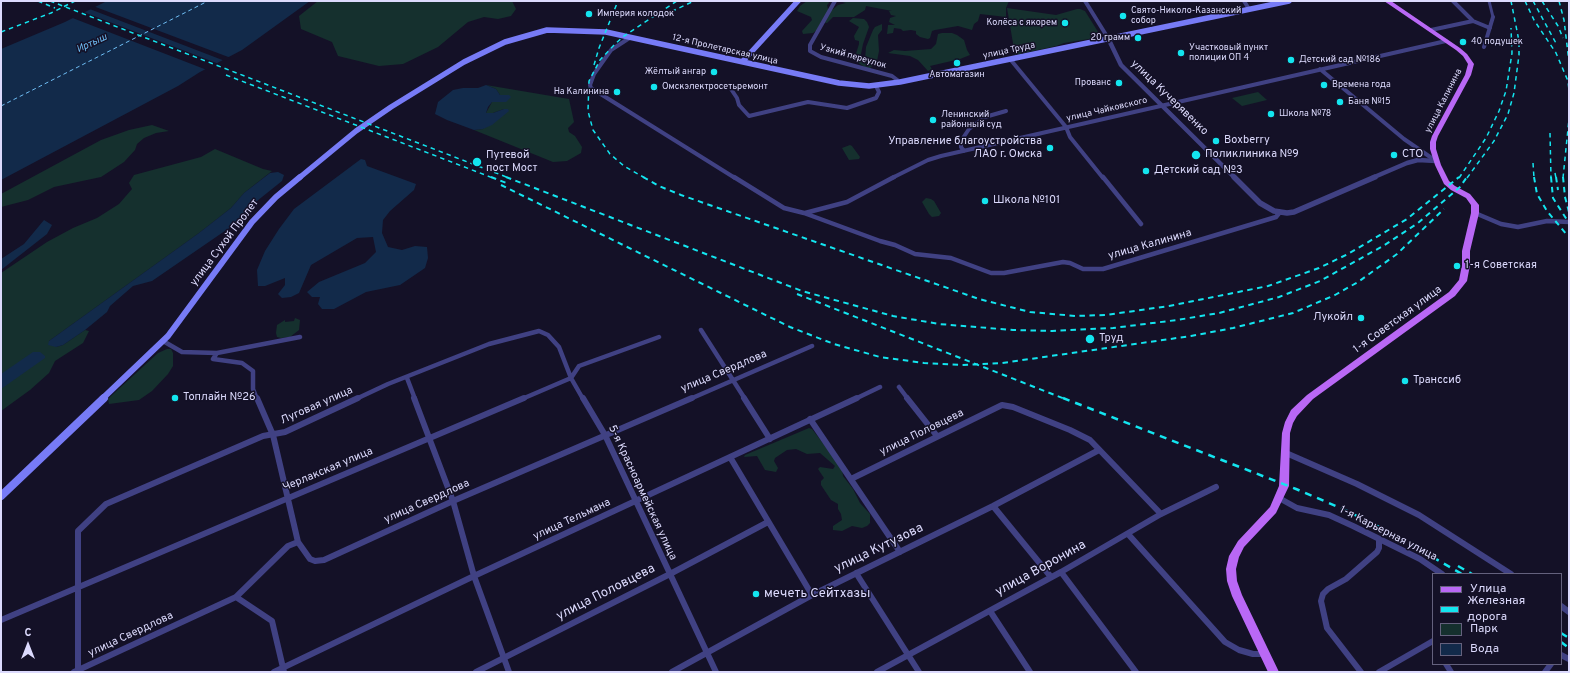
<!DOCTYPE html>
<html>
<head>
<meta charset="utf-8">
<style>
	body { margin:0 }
	#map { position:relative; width:1570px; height:673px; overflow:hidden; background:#141127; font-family:Overpass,sans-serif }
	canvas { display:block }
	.frame { position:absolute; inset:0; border:2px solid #dcdafd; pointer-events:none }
	.legend { position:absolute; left:1432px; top:573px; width:130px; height:92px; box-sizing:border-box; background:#141127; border:1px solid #64617d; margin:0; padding:5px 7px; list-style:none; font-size:12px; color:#dcdafd }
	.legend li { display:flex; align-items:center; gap:8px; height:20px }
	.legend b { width:20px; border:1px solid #64617d }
	.north { position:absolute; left:8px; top:625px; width:40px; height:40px; -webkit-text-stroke:3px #141127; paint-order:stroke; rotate:0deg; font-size:11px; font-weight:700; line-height:16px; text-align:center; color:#dcdafd }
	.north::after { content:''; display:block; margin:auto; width:14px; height:18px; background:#dcdafd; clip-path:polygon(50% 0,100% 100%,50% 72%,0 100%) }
</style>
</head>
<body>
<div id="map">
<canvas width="1570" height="673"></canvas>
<div class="frame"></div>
<ul class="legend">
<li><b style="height:5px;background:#b968f5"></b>Улица</li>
<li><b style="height:5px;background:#13e5ef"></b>Железная дорога</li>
<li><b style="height:11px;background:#15302e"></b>Парк</li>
<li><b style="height:11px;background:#122a4a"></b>Вода</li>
</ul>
<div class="north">С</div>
</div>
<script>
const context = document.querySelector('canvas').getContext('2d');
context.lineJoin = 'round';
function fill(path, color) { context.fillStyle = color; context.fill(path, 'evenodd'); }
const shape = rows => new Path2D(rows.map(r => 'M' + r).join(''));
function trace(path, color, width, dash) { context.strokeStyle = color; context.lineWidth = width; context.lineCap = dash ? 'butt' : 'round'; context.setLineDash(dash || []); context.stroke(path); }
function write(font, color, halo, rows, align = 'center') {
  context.font = font + ' Overpass,sans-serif'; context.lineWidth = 3; context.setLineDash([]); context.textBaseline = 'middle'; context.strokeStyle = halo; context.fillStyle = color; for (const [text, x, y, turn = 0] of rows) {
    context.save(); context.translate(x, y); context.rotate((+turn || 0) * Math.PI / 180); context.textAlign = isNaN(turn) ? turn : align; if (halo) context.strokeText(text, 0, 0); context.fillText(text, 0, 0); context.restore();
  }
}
fill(shape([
	[318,1,512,1,516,9,511,16,498,19,484,17,468,22,438,47,403,64,379,66,338,56,332,42,301,29,299,16],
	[807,1,828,1,829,3,827,5,828,9,832,10,838,5,846,3,838,1,1009,1,1006,8,1006,17,980,14,978,21,974,24,972,30,958,26,935,30,932,31,930,38,928,39,920,37,916,34,916,31,911,30,903,31,901,29,894,28,893,33,887,34,888,25,895,25,889,22,890,18,896,16,891,15,889,11,892,11,866,6,865,10,854,17,833,17,827,23,821,22,817,30,813,33,803,34,802,31,812,20,811,17,797,11,800,6],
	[1007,8,1056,15,1077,9,1080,9,1085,11,1100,35,1089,39,1064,43,1056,46,1015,55],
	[853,18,864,19,867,22,869,27,863,44,860,59,862,60,865,60,866,47,873,30,875,27,882,24,882,30,878,35,879,51,877,61,870,68,866,68,854,60,859,44,859,41,855,40,854,36,859,27,849,21],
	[942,33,952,33,957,35,964,40,967,50,970,55,960,59,930,66,932,69,928,71,918,60,910,56,888,53,894,50,905,51,931,49,936,44,938,34],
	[486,85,569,99,574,122,568,128,569,132,575,136,582,147,581,153,567,161,553,162,474,130,483,129,504,109,493,113,486,113,492,102,495,101,500,102,509,95,500,95,496,89],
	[1258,92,1267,100,1242,106,1232,98],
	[152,125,169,131,156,133,144,138,137,144,135,150,124,162,101,177,54,187,28,200,1,207,1,194,101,140,129,130],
	[850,145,852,146,860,157,859,159,849,160,842,148],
	[215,149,263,169,272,171,244,193,231,208,199,233,49,341,56,347,63,345,85,330,89,331,83,343,55,361,49,373,30,390,1,411,1,273,47,242,73,228,97,218,119,204,132,189,129,183,134,175,201,157],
	[926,198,931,199,934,201,941,213,939,216,932,217,929,214,922,202],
	[295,318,300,320,299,330,290,337,281,338,277,337,276,333,277,325,285,320,285,322,294,321],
	[167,349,171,349,173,353,173,366,168,374,152,391,139,400,109,404,108,399,111,396,158,353],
	[809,428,812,429,842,468,843,476,853,489,860,503,870,514,870,523,867,526,862,528,852,526,842,531,833,530,833,526,842,520,841,514,838,509,838,504,831,500,821,485,821,481,824,478,818,469,820,467,833,469,835,466,820,453,807,454,796,449,787,450,775,458,774,461,778,468,776,472,765,470,757,456,744,457,745,455]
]), '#15302e');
fill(shape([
	[107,1,310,1,242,50,200,72,178,86,1,180,1,49,65,22],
	[486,85,496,89,500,95,509,95,511,97,506,102,492,102,488,107,486,113,493,113,504,109,508,109,509,111,492,125,483,129,474,130,447,120,435,114,438,102,453,90,463,88,478,88],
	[361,159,365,160,367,166,416,184,414,190,390,211,383,220,382,233,388,247,402,250,415,246,427,247,428,258,425,268,400,285,366,292,334,309,322,309,318,304,320,297,312,297,307,292,319,282,365,263,376,252,373,237,357,238,311,265,299,293,291,297,282,298,278,294,285,285,285,278,265,286,258,286,257,270,265,251,279,229,294,209],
	[278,172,284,175,282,181,252,205,243,216,235,224,152,281,133,286,110,306,107,312,85,330,63,345,56,347,48,345,49,341,199,233,231,208,244,193,270,173],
	[44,220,52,225,47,234,1,270,1,259,24,244],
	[33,352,40,352,45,356,45,358,1,389,1,374]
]), '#122a4a');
fill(shape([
	[93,6,231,58,225,61,87,8],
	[81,11,219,64,207,70,70,17]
]), '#141127');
trace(shape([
	[1,106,208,1]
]), '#6fbef5', 1, [4, 3]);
trace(shape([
	[1489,1,1493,17]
]), '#404183', 3);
trace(shape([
	[835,1,810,45,810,51,821,57,892,76,900,82],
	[1085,1,1108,38],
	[1244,1,1249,9],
	[1453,1,1473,21,1490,28],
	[1431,30,1473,21],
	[631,37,611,50,594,74,590,85,591,88,735,178],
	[1484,47,1493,17],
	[1010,59,1066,127,1070,137,1103,178],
	[1320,69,1404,139,1436,161],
	[731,89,737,98,739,105,749,116,808,102,847,108,876,98,879,92,876,86],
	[964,151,961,147,961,141,969,129,985,117,1006,111],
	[892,178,928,160,941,156,1446,41]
]), '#404183', 4);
trace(shape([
	[734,177,784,208,804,213,880,241,895,245,915,254,951,258,991,273,1004,273,1063,262,1070,263,1083,269,1103,269,1276,217,1280,212],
	[1103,177,1141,224],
	[805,213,847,202,894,177],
	[1475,213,1501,224,1518,227,1547,221,1569,222],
	[701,330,745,399],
	[163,341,182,352,217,353,300,337],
	[217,353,213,359,242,363,253,371,253,389,257,399],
	[407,378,415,399],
	[899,387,908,399],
	[356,399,388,384,489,344,539,331,548,335,559,347,571,378,583,399],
	[522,399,571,378,579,366,659,337],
	[690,399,812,346],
	[855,399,880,387]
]), '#404183', 4.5);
trace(shape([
	[257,398,273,435,298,542],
	[414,398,453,501,474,576,509,672],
	[583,398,605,435,716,672],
	[744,398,770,439],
	[907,398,937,436],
	[810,419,900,552],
	[1286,453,1357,484,1419,515,1511,574],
	[730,457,812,595],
	[851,479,1002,405,1013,407,1070,430,1090,440,1161,514],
	[1279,498,1297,508,1329,515,1353,526,1420,559,1442,574],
	[993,506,1051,577],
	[1128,534,1225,642,1239,650,1253,654,1265,654],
	[1061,572,1136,672],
	[856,573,919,672],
	[236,597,272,621,284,672],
	[1561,606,1569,612],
	[990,611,1030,672],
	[1,620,524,398],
	[1561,655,1569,659],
	[1446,664,1451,672],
	[74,672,236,597,288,546,298,542,310,559,315,561,324,560,453,501,692,398],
	[78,672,78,531,106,504,263,436,285,432,358,398],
	[274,672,474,576,857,398],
	[476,672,670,574,768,522],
	[672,672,812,595,993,506,1099,450],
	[877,672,1061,572,1161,514,1216,487],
	[1361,672,1327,628,1321,601,1323,594,1328,589,1346,579,1377,552,1379,548,1379,539],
	[1379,672,1433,641],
	[1545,672,1551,664]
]), '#404183', 6);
trace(shape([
	[1108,38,1121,65,1235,178],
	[1372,178,1407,163,1418,160,1436,161]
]), '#404183', 4.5);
trace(shape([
	[1234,177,1260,203,1274,211,1287,213,1294,212,1375,177]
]), '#404183', 5.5);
trace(shape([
	[743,61,798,1],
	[299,178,356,131,391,107,464,62,505,42,547,30,606,32,839,83,869,86,900,82,1289,1]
]), '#777bf6', 5.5);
trace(shape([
	[102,399,168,336,252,222,276,197,300,177]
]), '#777bf6', 6);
trace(shape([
	[1,496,104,398]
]), '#777bf6', 8);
fill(shape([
	[1384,1,1391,1,1460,48,1467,54,1474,64,1471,75,1438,136,1436,142,1436,149,1441,165,1449,181,1455,186,1470,194,1479,205,1479,213,1470,251,1470,265,1467,281,1455,296,1313,399,1297,416,1293,423,1290,433,1289,486,1276,513,1244,547,1239,557,1236,569,1237,581,1242,595,1279,672,1268,672,1232,596,1227,581,1226,569,1229,556,1238,541,1270,507,1279,486,1282,433,1285,422,1291,410,1307,395,1449,292,1459,280,1462,265,1462,251,1471,213,1471,205,1466,198,1451,190,1444,184,1435,165,1430,149,1430,142,1432,136,1465,75,1468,64,1463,56,1456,50,1384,1]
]), '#b968f5');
trace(shape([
	[38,1,55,8],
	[50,1,509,178],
	[1525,1,1534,20,1556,53,1568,81,1569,90],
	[1533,1,1557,45],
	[1542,1,1558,26,1563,38],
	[1559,1,1564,20,1569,62],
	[664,15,694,1],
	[1,32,51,13,75,1],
	[594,65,599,48,618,1],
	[226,75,493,178],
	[1550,133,1551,178],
	[1533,163,1534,178],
	[1555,173,1556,178],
	[645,178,624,166,610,154,593,130,588,111,589,81,600,60,615,44,624,36,677,1],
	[1459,178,1486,138,1499,111,1506,91,1512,53,1511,28],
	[1467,178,1494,141,1508,114,1514,93,1519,55,1519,41,1511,1],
	[1563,178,1569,119]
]), '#13e5ef', 1.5, [4.5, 4]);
trace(shape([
	[491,177,509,184],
	[506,177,802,291,893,316,939,324,1013,330,1052,331,1113,328,1177,320,1219,313,1279,297,1320,281,1383,246,1418,223,1460,187,1467,177],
	[643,177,659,186,681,195,979,299,1030,312,1075,316,1106,315,1169,306,1268,286,1319,268,1348,254,1407,219,1459,177],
	[1534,177,1537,194,1547,211,1567,235],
	[1551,177,1553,198,1569,223],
	[1556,177,1558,190],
	[1563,177,1565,197,1569,212],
	[501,185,790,327,834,344,880,357,924,363,962,365,1002,363,1191,336,1233,328,1293,313,1335,295,1358,282,1397,254,1444,209],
	[797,294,1065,399]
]), '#13e5ef', 2, [5.5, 4.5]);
trace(shape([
	[1063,398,1296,489,1343,509,1387,531,1462,574],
	[1458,566,1472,574],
	[1561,633,1569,638],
	[1561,642,1569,648]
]), '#13e5ef', 2.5, [7, 6]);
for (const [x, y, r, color] of [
	[589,14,4,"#13e5ef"],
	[1123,16,4,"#13e5ef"],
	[1065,23,4,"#13e5ef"],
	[1138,38,4,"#13e5ef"],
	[1463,42,4,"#13e5ef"],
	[1181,53,4,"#13e5ef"],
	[1291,60,4,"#13e5ef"],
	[957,63,4,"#13e5ef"],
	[714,72,4,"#13e5ef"],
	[1119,83,4,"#13e5ef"],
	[1324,85,4,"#13e5ef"],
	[654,87,4,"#13e5ef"],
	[617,92,4,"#13e5ef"],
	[1340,102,4,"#13e5ef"],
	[1271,114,4,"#13e5ef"],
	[933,120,4,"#13e5ef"],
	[1216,141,4,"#13e5ef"],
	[1050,148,4,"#13e5ef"],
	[1196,155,5,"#13e5ef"],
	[1394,155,4,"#13e5ef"],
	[477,162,5,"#13e5ef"],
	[1146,171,4,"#13e5ef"],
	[985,201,4,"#13e5ef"],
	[1457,266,4,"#13e5ef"],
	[1361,318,4,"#13e5ef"],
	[1090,339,5,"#13e5ef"],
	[1405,381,4,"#13e5ef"],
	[175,398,4,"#13e5ef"],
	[756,594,4,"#13e5ef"]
]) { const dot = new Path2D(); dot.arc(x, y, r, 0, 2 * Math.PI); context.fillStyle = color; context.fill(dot); trace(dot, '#141127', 1.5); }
write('9px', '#dcdafd', '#141127', [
	["Свято-Николо-Казанский",1131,11],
	["собор",1131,21],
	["Империя колодок",597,14],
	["Колёса с якорем",1057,23,"right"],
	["20 грамм",1130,38,"right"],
	["40 подушек",1471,42],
	["Участковый пункт",1189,48],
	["полиции ОП 4",1189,58],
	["Детский сад №186",1299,60],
	["Жёлтый ангар",706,72,"right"],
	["Автомагазин",957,75,"center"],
	["Прованс",1111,83,"right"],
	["Времена года",1332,85],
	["Омскэлектросетьремонт",662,87],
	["На Калинина",609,92,"right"],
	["Баня №15",1348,102],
	["Школа №78",1279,114],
	["Ленинский",941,115],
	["районный суд",941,125]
], 'left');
write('9px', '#dcdafd', '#141127', [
	["12-я Пролетарская улица",725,50,13],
	["улица Труда",1009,51,-12],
	["Узкий переулок",853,57,16],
	["улица Калинина",1444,101,-63],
	["улица Чайковского",1107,110,-13]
]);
write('italic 10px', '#6fbef5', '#141127', [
	["Иртыш",92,44,-25]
]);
write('11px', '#dcdafd', '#141127', [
	["улица Кучерявенко",1169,98,44],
	["улица Сухой Пролет",225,243,-53],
	["улица Калинина",1150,245,-16],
	["1-я Советская улица",1398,320,-36],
	["улица Свердлова",724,372,-23],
	["Луговая улица",317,406,-24],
	["улица Половцева",922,433,-26],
	["Черлакская улица",328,470,-23],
	["5-я Красноармейская улица",642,493,65],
	["улица Свердлова",427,502,-24],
	["улица Тельмана",572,520,-25],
	["1-я Карьерная улица",1388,534,27],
	["улица Свердлова",131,635,-25]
]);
write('11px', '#dcdafd', '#141127', [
	["Boxberry",1224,141],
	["Управление благоустройства",1042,142,"right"],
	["ЛАО г. Омска",1042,155,"right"],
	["Поликлиника №9",1205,155],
	["СТО",1402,155],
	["Путевой",486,156],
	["пост Мост",486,169],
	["Детский сад №3",1154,171],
	["Школа №101",993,201],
	["1-я Советская",1465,266],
	["Лукойл",1353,318,"right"],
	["Труд",1099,339],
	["Транссиб",1413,381],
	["Топлайн №26",183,398]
], 'left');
write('13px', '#dcdafd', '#141127', [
	["улица Кутузова",879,549,-26],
	["улица Воронина",1041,569,-29],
	["улица Половцева",606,593,-27]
]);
write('13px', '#dcdafd', '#141127', [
	["мечеть Сейтхазы",764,594]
], 'left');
</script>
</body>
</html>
